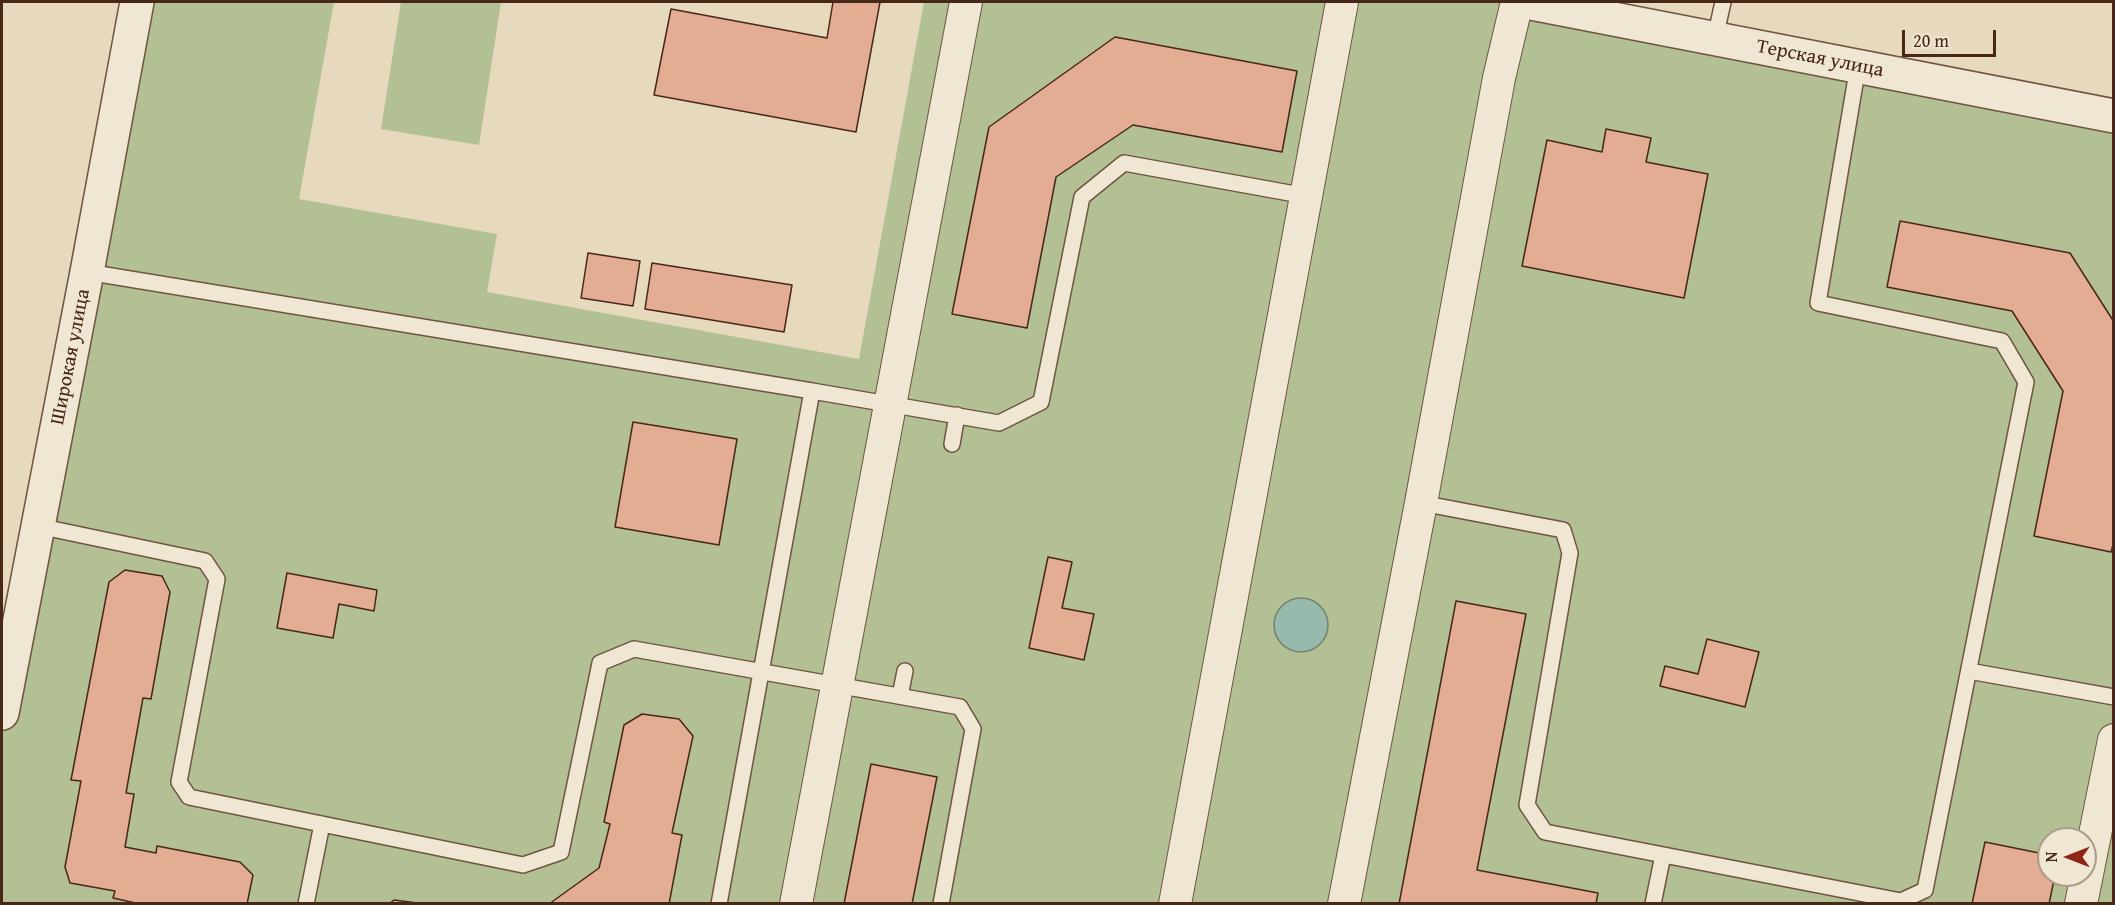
<!DOCTYPE html>
<html>
<head>
<meta charset="utf-8">
<style>
	body { margin:0 }
	#map { position:relative; width:2115px; height:905px; overflow:hidden; background:#e7d9bd; font-family:"Gentium Book Plus",serif }
	canvas { display:block }
	.frame { position:absolute; inset:0; border:3px solid #472716; pointer-events:none }
	.north { position:absolute; left:2037px; top:827px; width:60px; height:60px; box-sizing:border-box; background:#efe6d4; border:2px solid #ac9a88; border-radius:50%; rotate:270deg; font-size:16px; font-weight:700; line-height:24px; text-align:center; color:#472716 }
	.north::after { content:''; display:block; margin:auto; width:21px; height:27px; background:#8f2418; clip-path:polygon(50% 0,100% 100%,50% 72%,0 100%) }
	.scale { position:absolute; left:1902px; top:30px; width:94px; height:27px; box-sizing:border-box; border:3px solid #472716; border-top:0; padding-left:8px; font-size:18px; line-height:21px; white-space:nowrap; color:#472716; -webkit-text-stroke:4px #efe6d4; paint-order:stroke }
</style>
</head>
<body>
<div id="map">
<canvas width="2115" height="905"></canvas>
<div class="frame"></div>
<div class="north">N</div>
<div class="scale">20 m</div>
</div>
<script>
const context = document.querySelector('canvas').getContext('2d');
context.lineJoin = 'round';
function fill(path, color) { context.fillStyle = color; context.fill(path, 'evenodd'); }
const shape = rows => new Path2D(rows.map(r => 'M' + r).join(''));
function trace(path, color, width, dash) { context.strokeStyle = color; context.lineWidth = width; context.lineCap = dash ? 'butt' : 'round'; context.setLineDash(dash || []); context.stroke(path); }
function write(font, color, halo, rows, align = 'center') {
  context.font = font + ' "Gentium Book Plus",serif'; context.lineWidth = 4.5; context.setLineDash([]); context.textBaseline = 'middle'; context.strokeStyle = halo; context.fillStyle = color; for (const [text, x, y, turn = 0] of rows) {
    context.save(); context.translate(x, y); context.rotate((+turn || 0) * Math.PI / 180); context.textAlign = isNaN(turn) ? turn : align; if (halo) context.strokeText(text, 0, 0); context.fillText(text, 0, 0); context.restore();
  }
}
fill(shape([
	[137,2,334,2,299,199,497,234,487,292,859,359,924,2,1526,2,2113,116,2113,903,2,904,2,713],
	[2049,839,2085,839,2085,875,2049,875],
	[401,2,501,2,479,145,381,129]
]), '#b3c093');
const water = shape([
	'1274 625a27 27 0 1 1 54 0a27 27 0 1 1-54 0Z'
]);
fill(water, '#97baad');
trace(water, '#777f71', 1.5);
const building = shape([
	[833,2,880,2,856,132,654,95,671,9,827,38,833,2],
	[1115,37,1297,71,1282,152,1133,125,1056,177,1027,328,952,314,989,127,1115,37],
	[1606,129,1651,138,1646,162,1708,174,1684,298,1522,266,1547,140,1602,152,1606,129],
	[1900,221,2070,253,2114,322,2114,541,2111,552,2034,536,2063,391,2012,311,1887,287,1900,221],
	[588,253,640,261,633,306,581,298,588,253],
	[652,263,792,285,784,332,645,309,652,263],
	[633,422,737,439,719,545,615,527,633,422],
	[1048,557,1072,562,1062,608,1094,614,1084,660,1029,648,1048,557],
	[125,570,162,576,170,592,151,699,143,698,126,793,134,794,125,847,156,853,157,846,240,862,253,875,247,904,140,904,113,898,115,891,70,883,65,867,81,781,71,780,109,582,125,570],
	[287,573,377,590,374,611,339,604,333,638,277,628,287,573],
	[1456,601,1526,614,1477,870,1598,893,1596,904,1399,904,1456,601],
	[1707,639,1759,652,1745,707,1660,686,1665,666,1698,674,1707,639],
	[642,714,679,719,693,736,672,833,682,835,669,904,549,904,599,868,610,824,604,822,624,725,642,714],
	[871,764,937,777,912,904,844,904,871,764],
	[1985,842,2049,855,2049,875,2055,875,2049,904,1972,904,1985,842],
	[394,900,425,904,389,904,394,900]
]);
fill(building, '#e3ad93');
trace(building, '#472716', 1.5);
const service = shape([
	[1715,38,1723,2],
	[87,272,812,391,719,904],
	[812,391,999,423,1041,402,1082,197,1124,163,1306,196],
	[952,444,957,415],
	[1421,503,1563,530,1570,553,1527,805,1545,832,1901,901,1925,890,2026,382,2002,341,1818,303,1858,66],
	[38,526,205,561,217,579,179,782,189,797,523,865,561,852,600,663,634,649,960,707,973,729,941,904],
	[1969,671,2114,697],
	[900,696,905,671],
	[306,904,322,824],
	[1653,904,1663,855]
]);
const minor = shape([
	[796,904,966,2],
	[1175,904,1342,2],
	[1344,904,1421,503,1499,78,1517,2],
	[2081,904,2114,740]
]);
const tertiary = shape([
	[1526,2,2114,116],
	[2,713,87,272,137,2]
]);
trace(service, '#6f5440', 18);
trace(minor, '#6f5440', 34);
trace(tertiary, '#6f5440', 36);
trace(service, '#efe6d4', 15);
trace(minor, '#efe6d4', 32);
trace(tertiary, '#efe6d4', 33);
write('20px', '#472716', '#efe6d4', [
	["Терская улица",1820,59,11],
	["Широкая улица",71,357,-79]
]);
</script>
</body>
</html>
